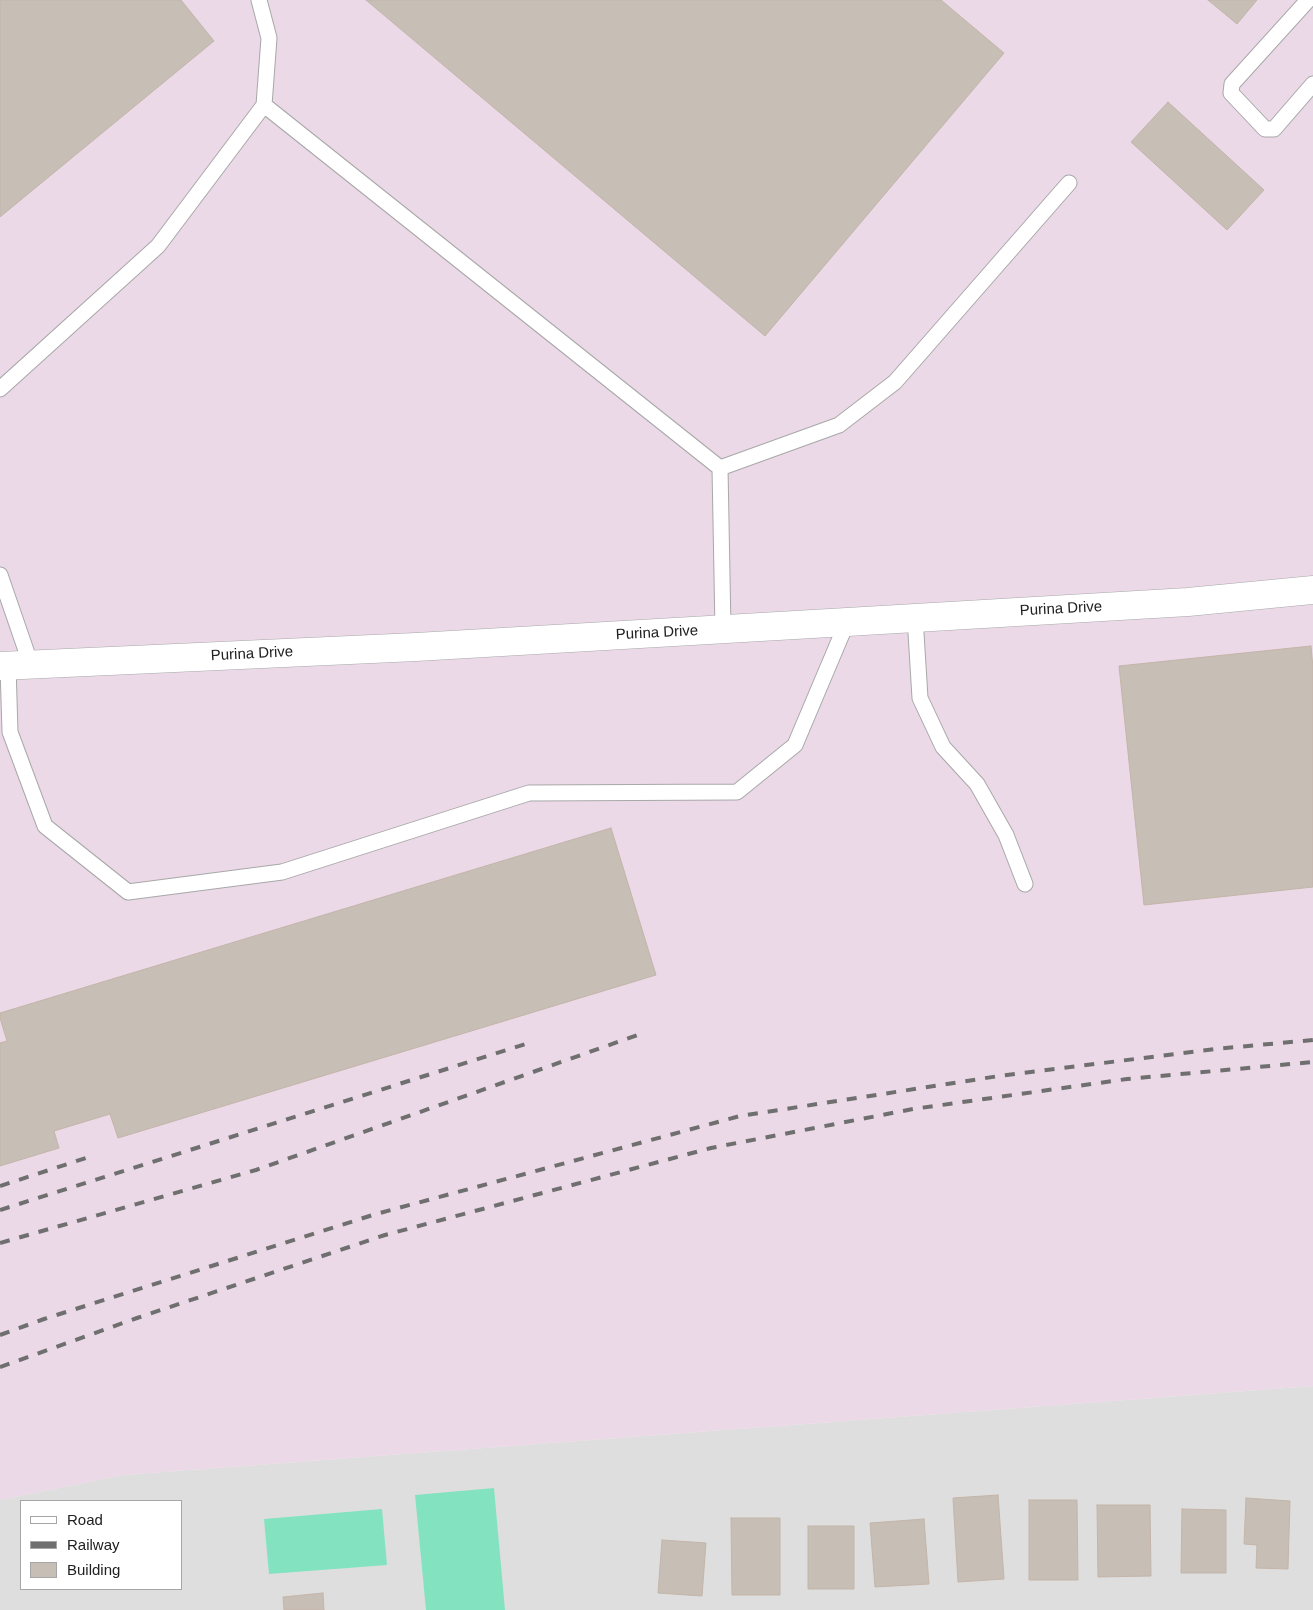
<!DOCTYPE html>
<html>
<head>
<meta charset="utf-8">
<style>
	body { margin:0 }
	#map { position:relative; width:1313px; height:1610px; overflow:hidden; background:#f2eee7; font-family:Helvetica,sans-serif }
	canvas { display:block }
	.legend { position:absolute; left:20px; top:1500px; width:162px; height:90px; box-sizing:border-box; background:#fff; border:1px solid #a6a6a6; margin:0; padding:6px 9px; list-style:none; font-size:15px; color:#212121 }
	.legend li { display:flex; align-items:center; gap:10px; height:25px }
	.legend b { width:25px; border:1px solid #a6a6a6 }
</style>
</head>
<body>
<div id="map">
<canvas width="1313" height="1610"></canvas>
<ul class="legend">
<li><b style="height:6px;background:#fff"></b>Road</li>
<li><b style="height:6px;background:#6f6f6f"></b>Railway</li>
<li><b style="height:14px;background:#c7beb6"></b>Building</li>
</ul>
</div>
<script>
const context = document.querySelector('canvas').getContext('2d');
context.lineJoin = 'round';
function fill(path, color) { context.fillStyle = color; context.fill(path, 'evenodd'); }
const shape = rows => new Path2D(rows.map(r => 'M' + r).join(''));
function trace(path, color, width, dash) { context.strokeStyle = color; context.lineWidth = width; context.lineCap = dash ? 'butt' : 'round'; context.setLineDash(dash || []); context.stroke(path); }
function write(font, color, halo, rows, align = 'center') {
  context.font = font + ' Helvetica,sans-serif'; context.lineWidth = 4.5; context.setLineDash([]); context.textBaseline = 'middle'; context.strokeStyle = halo; context.fillStyle = color; for (const [text, x, y, turn = 0] of rows) {
    context.save(); context.translate(x, y); context.rotate((+turn || 0) * Math.PI / 180); context.textAlign = isNaN(turn) ? turn : align; if (halo) context.strokeText(text, 0, 0); context.fillText(text, 0, 0); context.restore();
  }
}
fill(shape([
	[1313,1386,1313,1610,0,1610,0,1500,123,1475],
	[21,1501,181,1501,181,1589,21,1589]
]), '#dfdede');
fill(shape([
	[0,0,1313,0,1313,1386,123,1475,0,1500]
]), '#ebd9e7');
fill(shape([
	[494,1488,505,1610,426,1610,415,1495],
	[382,1509,387,1565,269,1574,264,1519]
]), '#83e3c0');
const building = shape([
	[0,0,181,0,214,41,0,217,0,0],
	[366,0,941,0,1004,53,765,336,366,0],
	[1208,0,1257,0,1237,24,1208,0],
	[1168,102,1264,190,1227,230,1131,142,1168,102],
	[1311,646,1313,668,1313,887,1144,905,1119,666,1311,646],
	[611,828,656,975,118,1138,110,1114,54,1131,59,1148,0,1166,0,1043,7,1041,0,1018,0,1013,611,828],
	[998,1495,1004,1579,958,1582,953,1498,998,1495],
	[1246,1498,1290,1501,1288,1569,1256,1568,1257,1545,1244,1544,1246,1498],
	[1029,1500,1077,1500,1078,1580,1029,1580,1029,1500],
	[1097,1505,1150,1505,1151,1576,1098,1577,1097,1505],
	[1182,1509,1226,1510,1226,1573,1181,1573,1182,1509],
	[731,1518,780,1518,780,1595,732,1595,731,1518],
	[924,1519,929,1584,875,1587,870,1523,924,1519],
	[808,1526,854,1526,854,1589,808,1589,808,1526],
	[662,1540,706,1543,702,1596,658,1593,662,1540],
	[323,1593,324,1610,284,1610,283,1597,323,1593]
]);
fill(building, '#c7beb6');
trace(building, '#c4b5a9', 1);
const lane = shape([
	[1308,0,1232,84,1231,93,1265,129,1274,129,1313,84],
	[264,105,720,468,723,629],
	[0,389,158,246,264,105,269,38,259,0],
	[720,468,839,425,895,382,1069,183],
	[0,575,31,665],
	[915,617,920,698,943,747,977,784,1006,835,1025,884],
	[8,666,10,732,45,826,128,892,282,872,529,793,737,792,795,745,847,622]
]);
const street = shape([
	[0,666,416,647,847,622,1188,602,1313,590]
]);
trace(lane, '#a8a8a8', 17);
trace(street, '#a8a8a8', 29);
trace(lane, '#fff', 15);
trace(street, '#fff', 28);
trace(shape([
	[0,1186,92,1156],
	[0,1210,532,1042],
	[0,1243,256,1170,646,1032],
	[0,1335,44,1319,376,1214,740,1116,999,1076,1215,1049,1313,1040],
	[0,1367,137,1318,385,1235,711,1148,913,1109,1127,1079,1313,1062]
]), '#6f6f6f', 4, [10, 10]);
write('15px', '#212121', '#fff', [
	["Purina Drive",1061,609,-3],
	["Purina Drive",657,633,-3],
	["Purina Drive",252,654,-3]
]);
</script>
</body>
</html>
